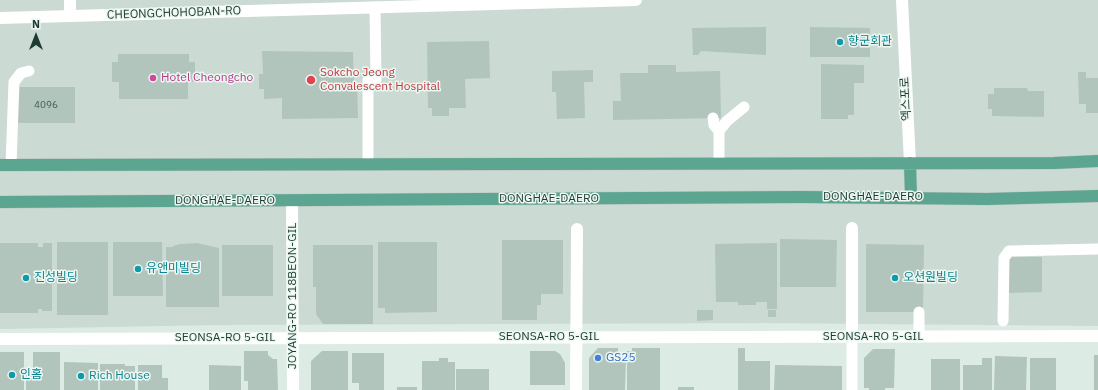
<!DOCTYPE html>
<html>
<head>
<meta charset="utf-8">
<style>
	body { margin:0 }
	#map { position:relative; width:1098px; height:390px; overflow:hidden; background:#dcebe4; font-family:"IBM Plex Sans",sans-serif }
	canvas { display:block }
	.north { position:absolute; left:16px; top:16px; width:40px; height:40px; -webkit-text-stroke:3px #edf7f2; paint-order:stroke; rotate:0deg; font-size:11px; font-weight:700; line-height:16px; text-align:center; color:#1d3b32 }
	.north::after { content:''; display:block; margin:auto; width:14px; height:18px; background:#1d3b32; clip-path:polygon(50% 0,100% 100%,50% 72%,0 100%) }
</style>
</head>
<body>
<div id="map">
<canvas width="1098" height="390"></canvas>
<div class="north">N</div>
</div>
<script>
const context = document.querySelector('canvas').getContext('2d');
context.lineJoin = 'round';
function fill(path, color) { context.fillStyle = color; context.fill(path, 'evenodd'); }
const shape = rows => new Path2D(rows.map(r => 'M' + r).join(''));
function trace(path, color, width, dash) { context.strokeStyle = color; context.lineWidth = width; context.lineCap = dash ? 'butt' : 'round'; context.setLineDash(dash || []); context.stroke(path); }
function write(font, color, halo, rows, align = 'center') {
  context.font = font + ' "IBM Plex Sans","Noto Sans KR",sans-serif'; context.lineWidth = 3; context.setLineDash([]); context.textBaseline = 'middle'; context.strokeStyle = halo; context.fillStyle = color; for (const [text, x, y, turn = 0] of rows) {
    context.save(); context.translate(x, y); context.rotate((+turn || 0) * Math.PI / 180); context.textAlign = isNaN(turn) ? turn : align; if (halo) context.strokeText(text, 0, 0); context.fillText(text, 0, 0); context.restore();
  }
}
fill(shape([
	[0,0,1098,0,1098,326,768,323,218,325,0,329]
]), '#cbdad3');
fill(shape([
	[766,27,766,55,701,51,698,55,693,55,692,28],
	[810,27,870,28,870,57,810,57],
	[489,41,490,78,465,79,466,108,449,108,449,116,432,116,432,108,428,108,427,42],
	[262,51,353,52,354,84,357,84,358,118,282,119,282,98,264,99,264,89,259,89,259,74,263,74],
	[118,54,189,54,189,62,195,62,195,82,188,82,188,99,119,99,119,82,112,82,112,62,118,62],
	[821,64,864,65,864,83,854,83,854,115,848,115,848,119,821,119],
	[648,65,676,65,676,72,720,71,721,118,613,120,613,101,621,101,620,73,648,73],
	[593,70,593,82,584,82,585,118,557,119,556,92,552,92,552,71],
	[1078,72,1086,72,1086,78,1098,78,1098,113,1086,113,1086,104,1079,104],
	[17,87,75,87,75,123,17,123],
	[994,88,1027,88,1028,91,1044,91,1044,117,992,116,992,109,988,109,988,94,994,94],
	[780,239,837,240,836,287,780,287],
	[502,240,563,240,563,294,541,294,541,305,537,305,537,320,502,320],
	[57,242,108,242,108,315,57,315],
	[113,242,162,242,163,296,113,296],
	[378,242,437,242,437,312,385,313,385,308,378,308],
	[0,243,38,243,38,247,43,247,43,243,52,243,52,311,42,311,42,309,38,309,38,313,0,313],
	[197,243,219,248,219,307,166,307,166,247,173,247,173,246,180,244],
	[777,243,777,309,767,309,767,302,756,302,756,305,738,305,738,302,716,302,715,244],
	[866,244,924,245,923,312,866,312],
	[222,245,273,245,273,296,222,296],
	[313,245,373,245,373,324,323,324,316,314,316,287,313,287],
	[1009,257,1042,257,1042,292,1009,293],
	[697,310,713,310,713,320,697,321],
	[768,310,776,310,776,317,768,317],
	[598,348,618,348,618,359,626,359,625,390,589,390,589,358],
	[632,348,660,348,660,390,627,390,627,351,632,351],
	[738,348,745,348,745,361,770,361,770,390,738,390],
	[873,349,895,349,894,388,885,388,885,390,869,390,869,388,864,388,864,358],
	[244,351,268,351,268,355,273,359,277,359,278,390,248,390,248,381,244,381],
	[322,351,348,351,348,390,311,390,311,361],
	[530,351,555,351,560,354,565,363,565,385,530,385],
	[0,352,24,352,24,390,0,390],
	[33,352,60,352,60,390,26,390,26,372,33,372],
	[352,353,384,353,384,390,359,390,359,383,352,383],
	[1094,355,1098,355,1098,390,1094,390],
	[995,356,1027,357,1026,390,994,390],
	[439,358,448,358,448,362,455,362,455,390,422,390,422,361,439,361],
	[982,358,992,358,992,390,963,390,963,365,982,365],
	[1030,358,1056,358,1056,390,1030,390],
	[931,359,960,359,960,390,931,390],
	[64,362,98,363,98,390,64,390],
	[100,364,125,364,125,366,135,366,135,390,100,390],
	[138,365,162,365,162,378,168,378,168,390,138,390],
	[209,365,241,366,241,390,209,390],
	[775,365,842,366,842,390,774,390],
	[456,369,489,369,489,390,456,390],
	[397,387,417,387,417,390,397,390],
	[678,387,694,387,694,390,678,390]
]), '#b2c5bd');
const primary = shape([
	[910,163,911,197],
	[0,165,1054,163,1098,161],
	[0,202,801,197,987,199,1098,196]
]);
trace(primary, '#c0c8c6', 13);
trace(shape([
	[713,118,714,125,719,131],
	[719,163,719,131,727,121,744,107],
	[368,164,368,80,376,80,375,7],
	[11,165,14,82,21,73,29,71],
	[919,312,919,337],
	[1003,321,1004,258,1009,251,1098,249],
	[852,337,852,390]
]), '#fff', 11);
trace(shape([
	[852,337,852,228],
	[576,390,577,229]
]), '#fff', 12);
trace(shape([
	[902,0,910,163],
	[70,16,70,0],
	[292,201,293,390],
	[0,339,1098,336]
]), '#fff', 12);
trace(shape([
	[0,18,636,0]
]), '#fff', 12);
trace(primary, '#5ca590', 12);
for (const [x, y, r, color] of [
	[840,42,4,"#0f9aa8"],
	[153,78,4,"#d1479c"],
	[311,80,5,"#e0444e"],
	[138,269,4,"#0f9aa8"],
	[26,278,4,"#0f9aa8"],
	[895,278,4,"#0f9aa8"],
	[598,358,4,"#3f7fe0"],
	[12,375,4,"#0f9aa8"],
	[81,376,4,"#0f9aa8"]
]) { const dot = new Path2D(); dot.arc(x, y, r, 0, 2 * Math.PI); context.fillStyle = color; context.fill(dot); trace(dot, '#edf7f2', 1.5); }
write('10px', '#425e55', null, [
	["4096",46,105]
]);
write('12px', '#1d3b32', '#edf7f2', [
	["CHEONGCHOHOBAN-RO",174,13,-2],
	["엑스포로",906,99,-93],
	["DONGHAE-DAERO",873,197],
	["DONGHAE-DAERO",549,199],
	["DONGHAE-DAERO",225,201],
	["JOYANG-RO 118BEON-GIL",293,296,-90],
	["SEONSA-RO 5-GIL",549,337],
	["SEONSA-RO 5-GIL",873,337],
	["SEONSA-RO 5-GIL",225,338]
]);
write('12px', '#0d838f', '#edf7f2', [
	["향군회관",848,42],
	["유앤미빌딩",146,269],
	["진성빌딩",34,278],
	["오션원빌딩",903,278],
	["인홈",20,375],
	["Rich House",89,376]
], 'left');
write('12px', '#be3a42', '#edf7f2', [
	["Sokcho Jeong",320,73],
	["Convalescent Hospital",320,87]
], 'left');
write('12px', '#b23c85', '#edf7f2', [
	["Hotel Cheongcho",161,78]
], 'left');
write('12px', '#366cbe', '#edf7f2', [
	["GS25",606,358]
], 'left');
</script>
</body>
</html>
